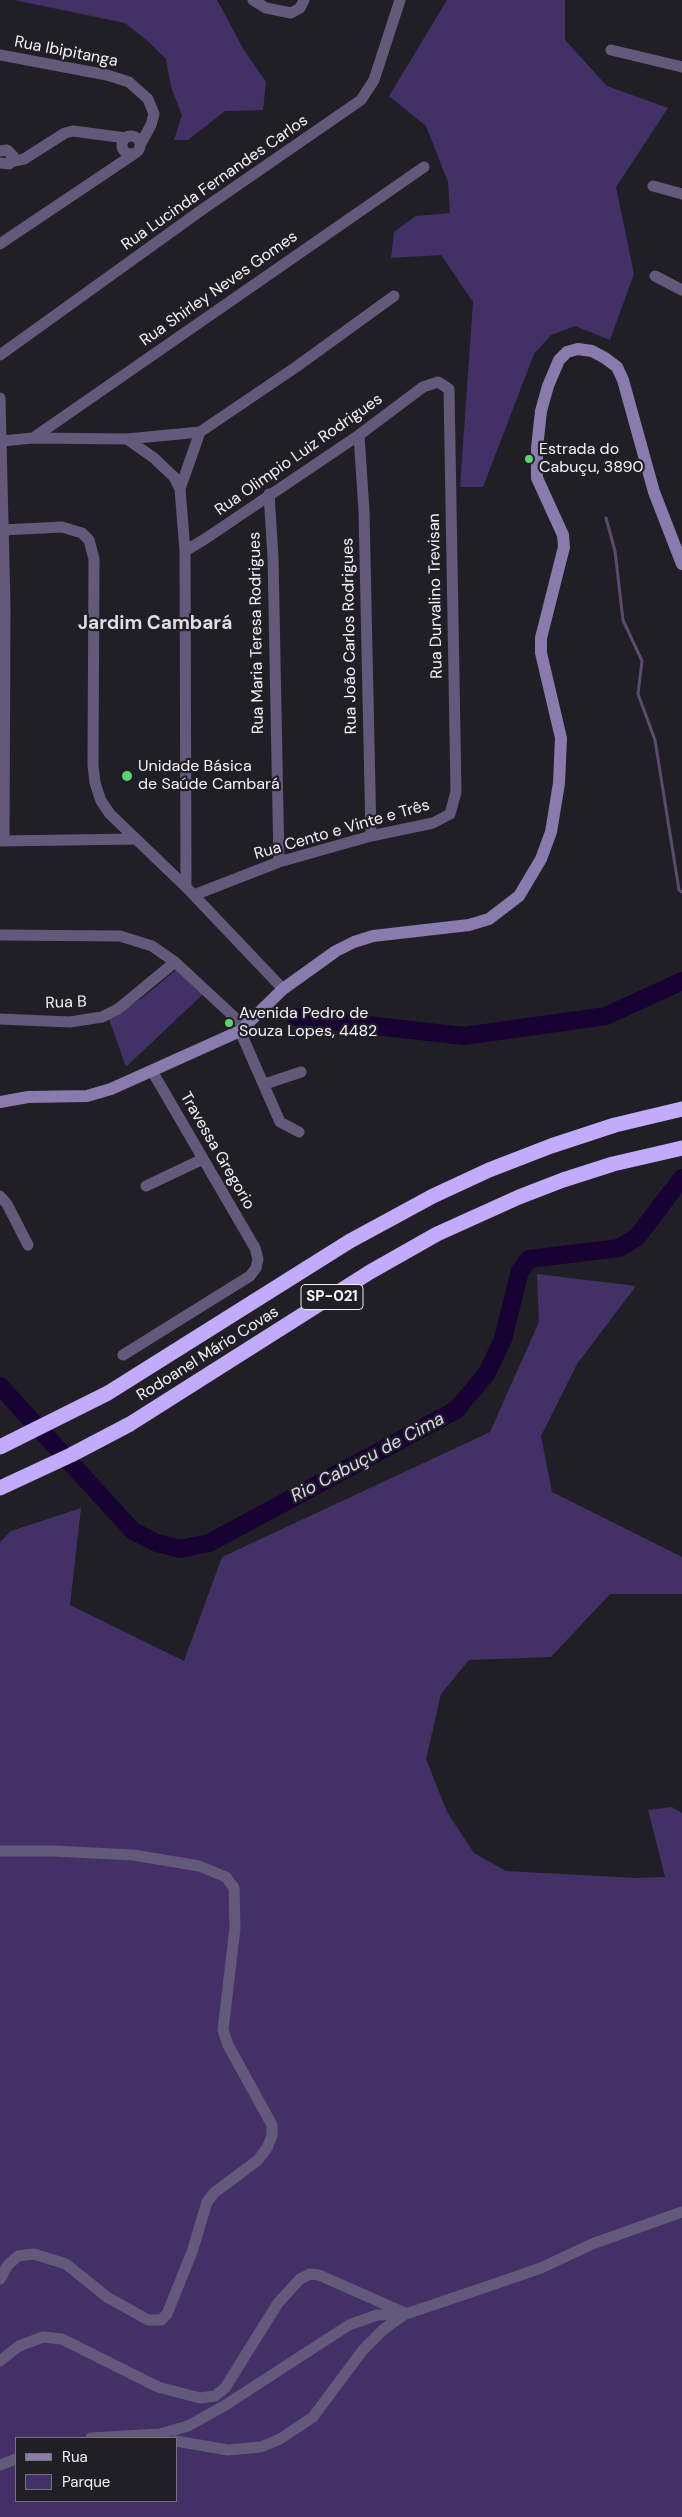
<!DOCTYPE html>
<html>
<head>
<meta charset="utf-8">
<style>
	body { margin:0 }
	#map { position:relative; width:682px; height:2517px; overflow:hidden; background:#201f26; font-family:"DM Sans",sans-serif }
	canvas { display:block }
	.legend { position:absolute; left:15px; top:2437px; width:162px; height:65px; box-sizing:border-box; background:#201f26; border:1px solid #75747a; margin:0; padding:6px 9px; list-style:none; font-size:15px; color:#f5f4f9 }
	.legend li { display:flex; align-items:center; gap:10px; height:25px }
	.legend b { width:25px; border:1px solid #75747a }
</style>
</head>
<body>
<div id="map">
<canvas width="682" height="2517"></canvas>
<ul class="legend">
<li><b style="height:6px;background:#8a7baf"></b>Rua</li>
<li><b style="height:14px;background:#433066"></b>Parque</li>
</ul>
</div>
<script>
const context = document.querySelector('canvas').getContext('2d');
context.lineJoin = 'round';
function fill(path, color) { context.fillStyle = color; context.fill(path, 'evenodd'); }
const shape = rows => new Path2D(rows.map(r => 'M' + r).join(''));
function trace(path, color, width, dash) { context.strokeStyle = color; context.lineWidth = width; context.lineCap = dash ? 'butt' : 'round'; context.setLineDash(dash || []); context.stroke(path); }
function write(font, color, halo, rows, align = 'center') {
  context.font = font + ' "DM Sans",sans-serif'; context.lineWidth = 4.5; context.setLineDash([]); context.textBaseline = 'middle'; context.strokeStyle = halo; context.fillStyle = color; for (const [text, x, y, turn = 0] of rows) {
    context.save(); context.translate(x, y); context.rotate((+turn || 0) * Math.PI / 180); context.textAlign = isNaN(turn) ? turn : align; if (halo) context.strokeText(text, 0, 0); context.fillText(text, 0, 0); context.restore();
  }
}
fill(shape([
	[14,0,217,0,244,50,266,82,263,110,225,111,188,140,174,140,182,115,171,87,166,59,149,42,125,23],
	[447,0,565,0,565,40,607,86,668,108,616,187,634,274,610,340,575,326,551,335,534,354,483,487,460,487,473,302,441,255,391,258,394,232,416,216,450,213,448,182,426,126,389,96],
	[176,970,203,994,126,1067,109,1019,142,998],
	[537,1274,636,1286,577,1364,541,1436,552,1492,682,1557,682,1594,610,1594,551,1657,469,1660,441,1694,426,1759,447,1812,474,1853,506,1871,636,1878,665,1877,648,1810,672,1807,682,1813,682,2517,0,2517,0,1542,11,1531,81,1508,70,1605,184,1661,222,1557,490,1432,539,1322],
	[16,2438,176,2438,176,2501,16,2501]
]), '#433066');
trace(shape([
	[606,518,615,551,623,620,642,661,638,694,655,740,679,890,682,892]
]), '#5a4b6f', 3);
trace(shape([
	[295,1017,464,1036,606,1016,682,981],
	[0,1386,133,1531,157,1543,180,1549,209,1543,456,1410,487,1373,503,1339,520,1271,529,1259,619,1248,637,1237,682,1178]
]), '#180234', 18);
trace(shape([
	[253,0,266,8,291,13,300,8,304,0],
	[611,50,682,67],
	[0,55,107,75,129,82,148,99,154,114,151,125,140,145],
	'122 145a9 9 0 1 1 18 0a9 9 0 1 1-18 0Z',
	[0,151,7,150,13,156,9,164,0,163],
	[11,162,24,159,65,133,73,131,126,138],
	[653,186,682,194],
	[0,244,134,154],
	[655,276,682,290],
	[0,355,203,209,361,100,374,80,400,0],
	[0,398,5,607,4,840],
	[359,435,364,511,371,836],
	[33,438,424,167],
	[127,439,154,458,174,477,180,489],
	[2,441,33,438,127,439,200,432],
	[269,494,273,557,279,862],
	[3,530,62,527,82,533,89,540,94,559,93,765,95,783,101,801,110,814,186,887,283,989],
	[185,551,205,539,359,435,423,387,438,382,449,389,456,792,450,814,433,823,371,836,279,862,194,895],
	[0,841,135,839],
	[186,887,185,551,180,489,200,432,296,367,394,296],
	[0,935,120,936,152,946,175,962,245,1027],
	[0,1019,70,1022,102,1017,118,1009,175,962],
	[240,1031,280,1122,299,1132],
	[265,1084,301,1072],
	[146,1186,203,1159],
	[0,1196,7,1204,28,1245],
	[123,1355,250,1276,256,1268,258,1259,255,1248,152,1071],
	[0,1851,54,1851,133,1855,199,1866,226,1877,234,1888,235,1928,223,2030,228,2045,272,2125,272,2136,267,2148,258,2160,214,2193,207,2202,192,2252,167,2314,161,2320,148,2320,107,2297,66,2264,34,2254,18,2256,8,2265,0,2279],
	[0,2361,19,2346,43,2337,62,2339,158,2387,200,2398,215,2396,225,2388,278,2303,300,2279,310,2274,319,2275,405,2313],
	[91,2438,160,2434,188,2426,224,2406,349,2325,377,2315,406,2314,477,2290,541,2268,592,2244,682,2212],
	[176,2441,228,2450,261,2447,280,2439,313,2417,363,2350,384,2329,405,2314],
	[0,2465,16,2459]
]), '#635a7b', 11);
trace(shape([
	[0,1102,28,1097,87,1096,111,1089,240,1031,283,989,336,951,354,942,373,936,469,925,489,919,519,896,541,859,551,832,559,783,561,738,541,653,541,638,564,547,563,535,537,478,537,448,541,411,548,386,559,360,567,352,578,349,592,351,605,358,617,367,623,380,654,492,682,564]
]), '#8a7baf', 12);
trace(shape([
	[0,1447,108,1393,350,1241,433,1196,489,1170,551,1146,615,1125,682,1109],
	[0,1488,71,1455,130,1424,370,1272,437,1234,519,1197,563,1180,613,1164,682,1148]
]), '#c3abfc', 15);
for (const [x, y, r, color] of [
	[529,459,5,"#58d570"],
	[127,776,6,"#58d570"],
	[229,1023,5,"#58d570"]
]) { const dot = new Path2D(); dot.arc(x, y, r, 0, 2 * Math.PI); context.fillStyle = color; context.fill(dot); trace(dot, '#201f26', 2); }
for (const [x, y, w] of [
	[332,1297,62]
]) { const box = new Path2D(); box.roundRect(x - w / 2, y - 12.5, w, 25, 4); context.fillStyle = '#201f26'; context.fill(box); trace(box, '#f5f4f9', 1); }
write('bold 15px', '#f5f4f9', null, [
	["SP-021",332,1297]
]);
write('16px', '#f5f4f9', '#201f26', [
	["Rua Ibipitanga",66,52,11],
	["Rua Lucinda Fernandes Carlos",215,183,-35],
	["Rua Shirley Neves Gomes",219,289,-35],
	["Rua Olimpio Luiz Rodrigues",299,455,-35],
	["Rua Durvalino Trevisan",436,596,-91],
	["Rua Maria Teresa Rodrigues",257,633,-91],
	["Rua João Carlos Rodrigues",350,636,-91],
	["Rua Cento e Vinte e Três",342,830,-16],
	["Rua B",66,1003,-2],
	["Travessa Gregorio",217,1151,60],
	["Rodoanel Mário Covas",208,1354,-32]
]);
write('16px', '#f5f4f9', '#201f26', [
	["Estrada do",539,450],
	["Cabuçu, 3890",539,468],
	["Unidade Básica",138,767],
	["de Saúde Cambará",138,785],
	["Avenida Pedro de",239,1014],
	["Souza Lopes, 4482",239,1032]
], 'left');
write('italic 18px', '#ded9ee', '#201f26', [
	["Rio Cabuçu de Cima",368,1458,-28]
]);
write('bold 19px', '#dfdde7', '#201f26', [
	["Jardim Cambará",155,624]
]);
</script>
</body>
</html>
